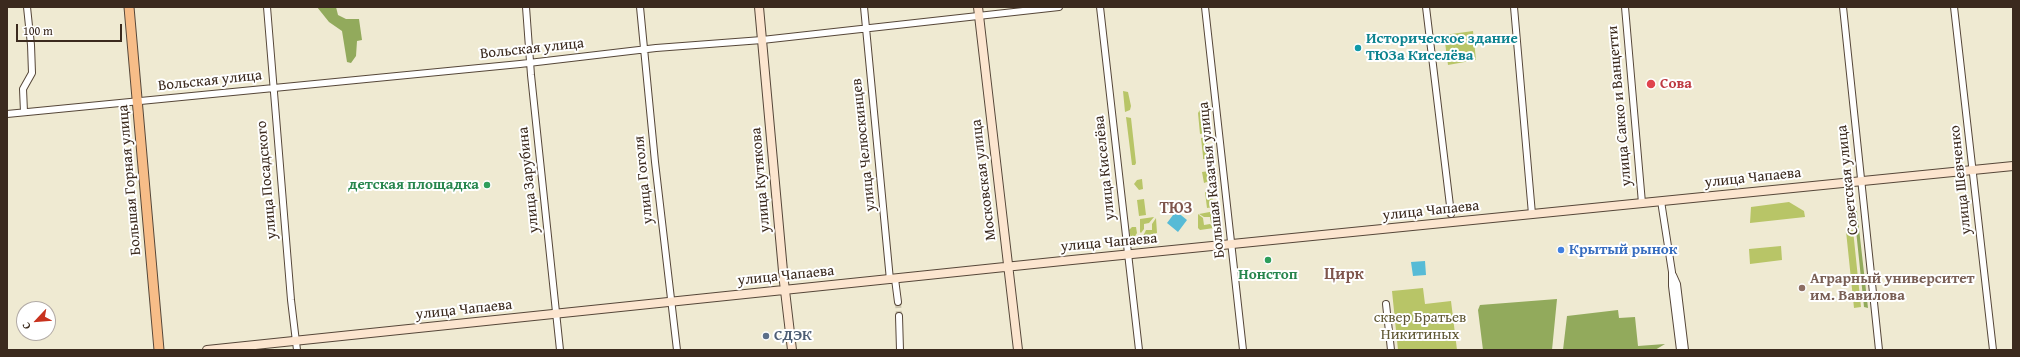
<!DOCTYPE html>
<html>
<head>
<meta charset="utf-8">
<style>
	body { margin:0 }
	#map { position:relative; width:2020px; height:357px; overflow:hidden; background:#efead2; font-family:"Gentium Book Plus",serif }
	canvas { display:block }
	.frame { position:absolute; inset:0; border:8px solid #3b2a1e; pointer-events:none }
	.north { position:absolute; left:16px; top:301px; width:40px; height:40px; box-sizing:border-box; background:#fff; border:1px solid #b1aaa5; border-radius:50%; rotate:244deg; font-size:11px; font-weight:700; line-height:16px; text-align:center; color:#3b2a1e }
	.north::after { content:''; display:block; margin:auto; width:14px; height:18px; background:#c8321e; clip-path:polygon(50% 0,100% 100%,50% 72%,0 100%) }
	.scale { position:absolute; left:16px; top:24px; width:106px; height:18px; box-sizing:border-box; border:2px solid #3b2a1e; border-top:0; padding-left:5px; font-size:12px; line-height:14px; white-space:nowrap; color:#3b2a1e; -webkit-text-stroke:3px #fff; paint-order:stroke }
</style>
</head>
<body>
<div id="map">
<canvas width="2020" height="357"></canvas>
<div class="frame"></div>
<div class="north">С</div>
<div class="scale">100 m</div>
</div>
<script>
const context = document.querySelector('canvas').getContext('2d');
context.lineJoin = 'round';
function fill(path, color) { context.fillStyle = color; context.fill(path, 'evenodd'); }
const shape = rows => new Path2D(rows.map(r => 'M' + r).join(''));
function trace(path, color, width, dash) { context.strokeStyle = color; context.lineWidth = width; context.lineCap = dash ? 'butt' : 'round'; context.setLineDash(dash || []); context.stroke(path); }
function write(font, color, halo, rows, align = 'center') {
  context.font = font + ' "Gentium Book Plus",serif'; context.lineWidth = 4; context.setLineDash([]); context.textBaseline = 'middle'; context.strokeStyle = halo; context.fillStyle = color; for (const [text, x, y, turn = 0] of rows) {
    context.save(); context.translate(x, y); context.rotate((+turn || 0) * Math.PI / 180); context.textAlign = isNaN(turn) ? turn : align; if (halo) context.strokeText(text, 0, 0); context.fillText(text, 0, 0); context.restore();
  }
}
fill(shape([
	[1473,31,1476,60,1448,65,1444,35],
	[1123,91,1128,92,1131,106,1130,110,1125,112],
	[1201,108,1203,108,1206,133,1200,134,1198,113],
	[1126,117,1131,118,1136,163,1135,165,1132,165],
	[1206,137,1209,156,1206,159,1203,159,1203,156,1201,138],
	[1209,171,1211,172,1212,180,1204,183,1202,172],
	[1142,179,1143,189,1139,190,1134,184,1137,180],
	[1212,191,1213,207,1207,208,1205,192],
	[1144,199,1146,215,1139,216,1137,200],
	[1789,202,1804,211,1805,217,1750,223,1751,207],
	[1215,211,1215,226,1211,223,1210,217,1204,217,1199,214],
	[1198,214,1203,218,1204,225,1210,224,1214,228,1200,230,1198,228],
	[1154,217,1149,223,1144,224,1144,229,1141,233,1140,232,1140,219],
	[1156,218,1157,233,1143,236,1146,230,1152,230,1152,224],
	[1132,227,1136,227,1137,233,1134,238,1131,238,1129,230],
	[1853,230,1861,307,1854,308,1846,231],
	[1781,246,1782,260,1750,264,1749,249],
	[1423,288,1425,304,1451,301,1457,350,1398,350,1392,291]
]), '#b8c567');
fill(shape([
	[317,7,336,7,338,15,346,19,359,19,362,40,357,41,356,56,351,63,347,62,342,31,329,22],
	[1854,211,1857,211,1868,308,1864,307],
	[1557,299,1552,350,1483,350,1478,310,1480,305],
	[1618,310,1619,318,1635,317,1638,346,1665,344,1655,350,1563,350,1567,316]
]), '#92aa5c');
fill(shape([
	[1176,211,1187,220,1178,232,1167,223],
	[1425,261,1426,275,1413,276,1411,262]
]), '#57bbd6');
trace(shape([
	[898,302,899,316]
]), '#cbc4ae', 6, [6, 3]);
const street = shape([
	[267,7,291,300,297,350],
	[526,7,531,75,560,350],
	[640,7,655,162,677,350],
	[864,7,890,280],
	[1100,7,1139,350],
	[1205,7,1243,350],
	[1426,7,1451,214],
	[1514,7,1532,214],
	[1625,7,1642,203],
	[1843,7,1879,350],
	[1954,7,1993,350],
	[24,112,23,89,32,73,31,45,27,7],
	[7,114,520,64,656,48,762,40,1059,7],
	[1661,201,1672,272,1672,286,1680,350],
	[1673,275,1677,284,1685,350],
	[895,279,898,302],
	[1386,304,1391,350],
	[899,316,900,350]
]);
const secondary = shape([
	[759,7,784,282,792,350],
	[978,7,1018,350],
	[207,350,1072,260,2013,166]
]);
const primary = shape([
	[129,7,159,350]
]);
trace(street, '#564739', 8);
trace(secondary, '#564739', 10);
trace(primary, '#564739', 11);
trace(street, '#fff', 6);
trace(secondary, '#fce5cf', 8);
trace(primary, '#f7bd88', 9);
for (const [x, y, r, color] of [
	[1358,48,4,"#0f9aa8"],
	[1651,84,5,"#e0444e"],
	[487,185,4,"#2e9e5b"],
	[1561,250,4,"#3f7fe0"],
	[1268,260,4,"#2e9e5b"],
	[1802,288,4,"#8d6e63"],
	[766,336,4,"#5c6f8a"]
]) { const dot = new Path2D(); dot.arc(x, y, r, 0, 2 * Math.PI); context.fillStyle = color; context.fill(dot); trace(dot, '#fff', 1.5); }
write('bold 15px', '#0d838f', '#fff', [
	["Историческое здание",1366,39],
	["ТЮЗа Киселёва",1366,56]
], 'left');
write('15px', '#3b2a1e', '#fff', [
	["Вольская улица",532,49,-6],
	["Вольская улица",210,81,-6],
	["улица Сакко и Ванцетти",1620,106,-95],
	["улица Челюскинцев",864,145,-96],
	["улица Киселёва",1105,168,-96],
	["улица Чапаева",1753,178,-6],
	["Большая Горная улица",130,180,-95],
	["улица Посадского",267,180,-95],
	["улица Зарубина",529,180,-96],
	["улица Гоголя",644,180,-96],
	["улица Кутякова",761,180,-95],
	["Московская улица",984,180,-97],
	["Большая Казачья улица",1212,180,-96],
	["Советская улица",1848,180,-96],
	["улица Шевченко",1961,180,-96],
	["улица Чапаева",1431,211,-6],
	["улица Чапаева",1109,243,-5],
	["улица Чапаева",786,276,-6],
	["улица Чапаева",464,310,-6]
]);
write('bold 15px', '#be3a42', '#fff', [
	["Сова",1660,84]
], 'left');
write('bold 15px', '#27864d', '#fff', [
	["детская площадка",479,185],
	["Нонстоп",1268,275,"center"]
], 'right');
write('bold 15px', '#366cbe', '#fff', [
	["Крытый рынок",1569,250]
], 'left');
write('bold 15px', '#785e54', '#fff', [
	["Аграрный университет",1810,279],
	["им. Вавилова",1810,296]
], 'left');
write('15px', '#605834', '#fff', [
	["сквер Братьев",1420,318],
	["Никитиных",1420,335]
]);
write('bold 15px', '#4e5e75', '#fff', [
	["СДЭК",774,336]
], 'left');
write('bold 16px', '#7f554c', '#fff', [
	["ТЮЗ",1176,209],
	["Цирк",1344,275]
]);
</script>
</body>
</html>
